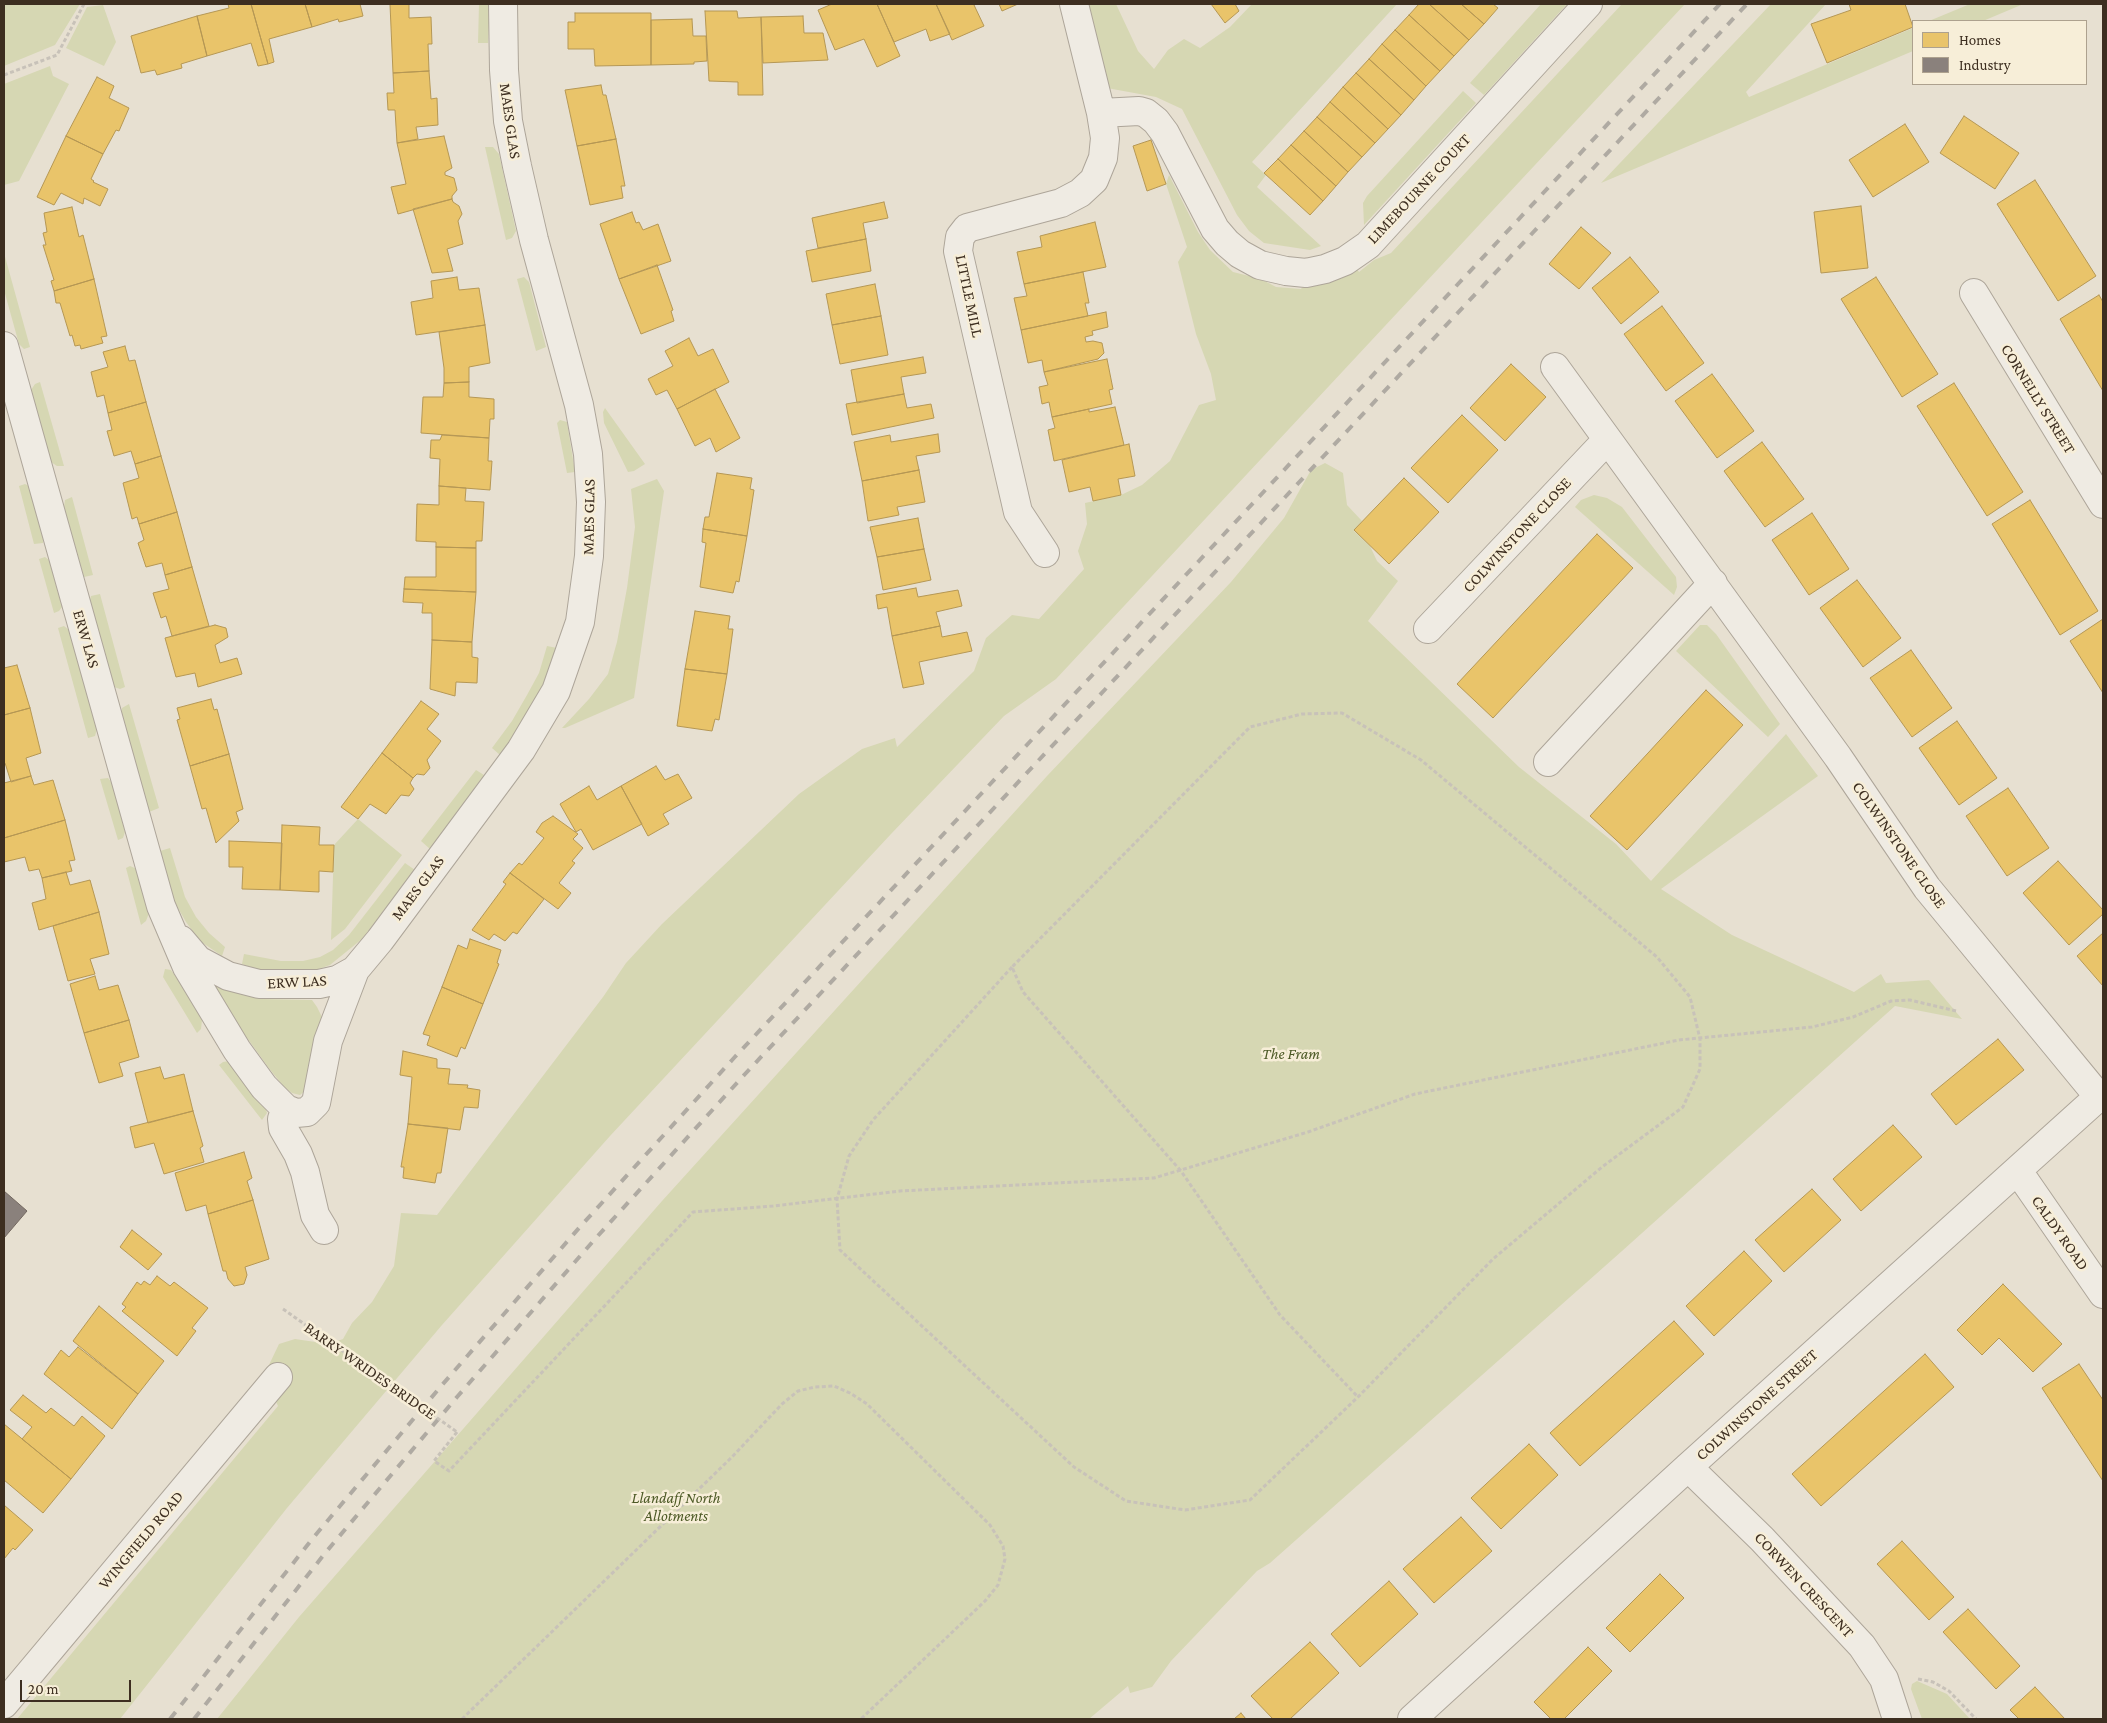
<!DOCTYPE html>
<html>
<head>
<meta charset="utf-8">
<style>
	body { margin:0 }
	#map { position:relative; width:2107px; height:1723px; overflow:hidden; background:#e7e0d1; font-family:"Crimson Pro",serif }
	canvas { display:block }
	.frame { position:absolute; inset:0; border:5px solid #3d2e20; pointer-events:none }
	.legend { position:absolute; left:1912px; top:20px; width:175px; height:65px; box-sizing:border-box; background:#f7eed8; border:1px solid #ada18e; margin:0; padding:6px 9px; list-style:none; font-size:15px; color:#3d2e20 }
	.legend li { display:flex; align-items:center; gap:10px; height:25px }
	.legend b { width:25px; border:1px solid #ada18e }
	.scale { position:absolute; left:20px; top:1680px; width:111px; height:22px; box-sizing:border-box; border:2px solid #3d2e20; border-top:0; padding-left:6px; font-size:15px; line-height:18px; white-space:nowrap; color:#3d2e20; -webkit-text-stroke:4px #f7eed8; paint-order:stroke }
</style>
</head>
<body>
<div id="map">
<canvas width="2107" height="1723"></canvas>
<div class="frame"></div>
<ul class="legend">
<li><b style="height:14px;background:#e9c46a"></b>Homes</li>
<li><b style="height:14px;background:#8a817c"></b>Industry</li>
</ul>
<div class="scale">20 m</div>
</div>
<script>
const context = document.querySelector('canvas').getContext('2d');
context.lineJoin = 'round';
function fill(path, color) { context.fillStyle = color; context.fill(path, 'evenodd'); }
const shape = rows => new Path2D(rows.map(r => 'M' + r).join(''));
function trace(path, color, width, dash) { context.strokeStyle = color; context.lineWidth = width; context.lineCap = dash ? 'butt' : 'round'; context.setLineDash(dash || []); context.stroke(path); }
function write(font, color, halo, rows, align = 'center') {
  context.font = font + ' "Crimson Pro",serif'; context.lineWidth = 5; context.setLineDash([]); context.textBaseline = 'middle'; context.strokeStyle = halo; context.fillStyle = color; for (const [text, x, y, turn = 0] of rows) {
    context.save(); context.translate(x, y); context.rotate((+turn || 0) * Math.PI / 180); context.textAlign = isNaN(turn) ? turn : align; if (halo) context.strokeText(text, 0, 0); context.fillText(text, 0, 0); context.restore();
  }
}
fill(shape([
	[4,4,80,4,55,45,4,66],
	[479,4,490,4,488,43,478,43],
	[1084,4,1116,4,1138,51,1154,69,1168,50,1184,39,1200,48,1230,27,1252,4,1397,4,1252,162,1266,175,1257,187,1321,246,1310,250,1264,243,1249,231,1237,215,1182,109,1156,97,1107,88],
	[1541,4,1567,4,1484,95,1470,83],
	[1622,4,1685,4,1056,679,1004,716,891,834,610,1136,442,1325,287,1508,120,1719,17,1719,278,1406,272,1393,268,1367,279,1344,295,1339,329,1344,343,1339,352,1323,372,1302,394,1266,401,1213,437,1215,603,997,626,963,662,924,799,794,862,749,895,738,897,747,974,671,986,638,1012,615,1039,619,1084,569,1078,551,1087,524,1085,503,1121,495,1142,485,1170,461,1199,405,1216,400,1211,374,1196,334,1178,262,1187,247,1166,184,1169,175,1198,232,1210,250,1233,272,1261,279,1276,287,1301,289,1309,278,1352,262,1359,272,1374,260,1391,253],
	[1771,4,1826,4,1746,92,1749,97,1913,28,1913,51,1601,183],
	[1970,4,2021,4,2021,5,1983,21,1929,21],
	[103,5,116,42,104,66,66,48,87,7],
	[50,66,53,76,69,84,19,181,4,185,4,84],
	[1463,91,1476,103,1364,225,1363,203,1367,196],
	[485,147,493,147,499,154,516,231,512,238,506,240],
	[4,253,30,347,24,349,19,344,4,290],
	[524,277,529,282,546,347,536,351,517,279],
	[40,382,64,466,57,466,51,462,31,390,35,384],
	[605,408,645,464,634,471,628,472,604,423,603,412],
	[560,420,567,422,575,472,567,473,557,423],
	[1325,463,1343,473,1347,505,1362,521,1354,531,1370,546,1377,561,1398,581,1368,621,1519,767,1616,844,1651,881,1786,734,1818,776,1661,889,1732,935,1854,992,1881,974,1886,983,1929,980,1962,1019,1895,1006,1622,1251,1270,1563,1257,1571,1171,1661,1152,1687,1130,1693,1128,1686,1089,1719,217,1719,299,1617,662,1201,1047,776,1231,582,1284,518,1311,470],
	[657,479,664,491,634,698,565,728,562,728,589,699,608,674,617,642,627,588,635,527,631,489],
	[25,484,29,486,43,539,43,543,34,544,19,486],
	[1594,495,1607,498,1622,507,1676,577,1677,587,1674,595,1575,507,1581,500],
	[72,497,93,575,84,577,64,507,65,500],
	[45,557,49,560,62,607,59,611,54,613,39,559],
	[100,594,125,687,120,689,114,687,90,600,91,596],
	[1700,625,1707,625,1716,634,1780,724,1768,737,1676,651],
	[64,626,69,630,97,729,95,736,88,738,58,628],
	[547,646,557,648,550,674,522,724,500,755,492,748,512,721,527,695,539,673],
	[129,704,159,808,149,812,121,715,122,708],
	[476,770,484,775,430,849,421,841],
	[108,778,113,784,125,832,123,838,118,840,100,779],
	[358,819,402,855,345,929,331,940,334,845],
	[170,848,185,897,196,917,209,933,225,947,222,956,200,941,186,922,174,901,160,851],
	[405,863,415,870,362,939,330,965,310,972,286,972,259,970,242,964,244,954,281,961,303,961,320,957,333,950,349,935],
	[130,866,137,869,149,913,146,921,141,925,126,868],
	[165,969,171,970,176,977,202,1020,201,1029,197,1033,163,977],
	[219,985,262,999,312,1000,317,1007,322,1017,321,1025,306,1090,300,1095,292,1093,284,1087,268,1067,214,992,215,987],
	[229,1061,265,1106,267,1113,262,1120,219,1065,223,1062],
	[1917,1681,1947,1694,1970,1719,1922,1719,1911,1689,1912,1684]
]), '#d6d7b3');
const homes = shape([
	[228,4,251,4,268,64,258,66,251,43,207,56,197,16,229,8,228,4],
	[251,4,305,4,312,27,269,39,274,62,268,64,251,4],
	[305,4,360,4,363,16,339,22,338,19,312,27,305,4],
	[390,4,409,4,409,18,431,17,432,44,428,44,429,71,393,73,390,4],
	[832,4,877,4,900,56,877,67,864,39,835,50,818,10,832,4],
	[877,4,936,4,950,34,930,41,926,29,894,42,877,4],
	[936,4,977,4,974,5,984,26,952,40,936,4],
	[999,4,1018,4,1002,11,999,4],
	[1211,4,1235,4,1239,11,1225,23,1211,4],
	[1419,4,1429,4,1469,40,1454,56,1409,15,1419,4],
	[1429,4,1461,4,1484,24,1469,40,1429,4],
	[1461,4,1493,4,1498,8,1484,24,1461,4],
	[1849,4,1905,4,1913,27,1827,63,1811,24,1851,10,1849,4],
	[705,11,737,11,738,18,761,17,763,95,738,95,738,82,709,81,705,11],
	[575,13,651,13,651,65,595,66,594,49,568,49,568,22,575,22,575,13],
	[1409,15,1454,56,1440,71,1395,30,1409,15],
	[197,16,207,56,181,64,182,68,157,75,155,70,141,73,131,36,197,16],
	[803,16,804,33,823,33,828,60,763,63,761,17,803,16],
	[692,19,693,36,706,36,707,61,694,62,694,64,651,65,651,20,692,19],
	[1395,30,1440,71,1426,86,1382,44,1395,30],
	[1382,44,1426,86,1414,100,1369,59,1382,44],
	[1369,59,1414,100,1401,115,1356,73,1369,59],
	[429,71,431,99,437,98,438,125,416,127,418,139,397,143,395,110,388,110,387,93,394,93,393,73,429,71],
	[1356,73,1401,115,1388,129,1343,87,1356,73],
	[97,77,114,86,109,98,129,108,119,131,116,130,103,154,66,136,97,77],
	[601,85,603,95,606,95,616,139,577,146,565,90,601,85],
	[1343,87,1388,129,1375,143,1330,102,1343,87],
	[1330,102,1375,143,1362,157,1317,117,1330,102],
	[1964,116,2019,153,1995,189,1940,153,1964,116],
	[1317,117,1362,157,1348,172,1304,131,1317,117],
	[1905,124,1929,162,1873,197,1849,160,1905,124],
	[1304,131,1348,172,1336,186,1291,145,1304,131],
	[66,136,103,154,91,179,94,181,93,182,108,189,100,206,84,198,83,204,61,193,54,205,37,197,66,136],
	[444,136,452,168,445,172,445,175,454,178,457,190,452,196,452,199,398,214,391,187,406,184,397,143,444,136],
	[616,139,625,186,621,186,623,198,590,205,577,146,616,139],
	[1151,140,1166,184,1147,191,1133,146,1151,140],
	[1291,145,1336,186,1323,201,1278,159,1291,145],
	[1278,159,1323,201,1310,215,1264,173,1278,159],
	[2035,180,2096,276,2058,301,1997,204,2035,180],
	[452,199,453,202,459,206,462,214,458,221,463,244,447,249,453,271,432,273,413,209,452,199],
	[884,202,888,218,863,223,866,239,818,248,812,218,884,202],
	[1861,206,1868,268,1821,273,1814,212,1861,206],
	[72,207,79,237,83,235,94,279,54,291,51,281,54,280,43,245,46,245,43,233,47,232,44,213,72,207],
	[632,212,636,223,639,222,643,230,658,224,671,261,619,279,600,224,632,212],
	[1095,222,1106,267,1024,284,1017,252,1042,247,1040,236,1095,222],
	[1581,227,1611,253,1579,289,1549,264,1581,227],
	[866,239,871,271,812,282,806,251,866,239],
	[1630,257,1659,292,1621,324,1592,288,1630,257],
	[657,265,673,310,671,311,674,321,641,334,619,279,657,265],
	[1083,272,1089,303,1085,303,1088,316,1021,330,1014,298,1027,296,1024,284,1083,272],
	[457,277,459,290,479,288,485,325,416,335,411,302,433,298,431,281,457,277],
	[1876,277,1938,374,1902,397,1841,299,1876,277],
	[94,279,107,336,101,337,103,343,81,349,80,345,75,346,72,335,70,336,60,303,56,303,54,291,94,279],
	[875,284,881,316,832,325,826,294,875,284],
	[2099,295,2103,302,2103,391,2060,319,2099,295],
	[1662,306,1704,363,1666,391,1624,334,1662,306],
	[1106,312,1108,327,1092,331,1093,335,1085,337,1086,342,1093,341,1102,343,1104,353,1098,359,1044,372,1042,360,1028,363,1021,330,1106,312],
	[881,316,888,355,840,364,832,325,881,316],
	[485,325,490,363,469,367,469,382,444,383,444,368,439,332,485,325],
	[689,338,698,356,713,349,729,382,677,409,667,390,656,395,648,379,673,366,665,351,689,338],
	[125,346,129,361,135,360,146,402,108,413,104,395,97,397,91,372,108,367,103,352,125,346],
	[923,357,926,373,901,377,904,394,857,403,851,370,923,357],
	[1107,359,1113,389,1109,390,1112,404,1052,417,1049,402,1042,404,1039,387,1048,385,1044,372,1107,359],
	[1511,364,1546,397,1505,441,1470,408,1511,364],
	[1712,374,1754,431,1717,458,1675,401,1712,374],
	[469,382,469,397,494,399,494,419,490,419,489,438,421,433,423,397,443,397,444,383,469,382],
	[1954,383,2023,492,1987,516,1917,406,1954,383],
	[715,389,740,438,716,452,710,438,695,446,677,409,715,389],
	[904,394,907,408,931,404,934,418,852,435,846,404,904,394],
	[146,402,161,456,135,464,131,451,114,456,107,431,112,430,108,413,146,402],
	[1115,407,1124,445,1054,461,1048,430,1055,428,1052,417,1089,409,1089,412,1115,407],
	[1462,415,1498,450,1448,503,1411,468,1462,415],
	[938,434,940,452,916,456,919,470,862,481,854,442,890,435,891,442,938,434],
	[442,435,489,438,488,461,492,461,490,490,439,486,440,459,430,458,431,440,440,440,442,435],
	[1762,442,1804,499,1765,527,1724,471,1762,442],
	[1129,444,1135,476,1118,479,1121,495,1093,501,1090,487,1069,492,1062,460,1129,444],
	[161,456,177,512,139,524,137,517,132,519,123,483,139,478,135,464,161,456],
	[919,470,925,502,897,507,899,515,868,521,862,481,919,470],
	[717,473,752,478,750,489,754,490,747,536,703,529,705,517,709,517,717,473],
	[1404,478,1439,512,1389,564,1354,530,1404,478],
	[439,486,466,488,465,501,484,502,482,541,476,541,476,548,436,547,436,542,416,541,417,504,439,505,439,486],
	[2030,500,2098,611,2060,635,1992,524,2030,500],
	[177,512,192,567,165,575,162,563,146,567,138,543,144,540,139,524,177,512],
	[1812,513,1849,569,1809,595,1772,540,1812,513],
	[918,518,924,549,877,557,870,527,918,518],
	[703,529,747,536,739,582,736,581,733,593,700,587,706,543,702,542,703,529],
	[1597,534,1633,568,1493,718,1457,684,1597,534],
	[436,547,476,548,476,592,404,589,405,577,436,577,436,547],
	[924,549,931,580,883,590,877,557,924,549],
	[192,567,209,626,172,636,166,616,161,618,153,593,169,589,165,575,192,567],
	[1857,580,1901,638,1863,667,1820,608,1857,580],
	[916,588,918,597,958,590,962,606,936,612,940,626,892,636,887,607,878,609,876,595,916,588],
	[404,589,476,592,472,642,432,640,432,613,422,613,423,603,403,602,404,589],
	[695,611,730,616,728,629,733,629,727,674,685,669,695,611],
	[2103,619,2103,693,2070,641,2103,619],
	[215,625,226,628,228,637,215,645,220,663,237,658,242,674,198,687,195,673,176,677,165,638,215,625],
	[940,626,942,637,967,632,972,651,919,662,924,684,903,688,892,636,940,626],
	[432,640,472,642,472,657,478,658,477,683,456,682,455,696,430,689,432,640],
	[1911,650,1952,708,1912,737,1870,678,1911,650],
	[17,665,30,708,4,715,4,668,17,665],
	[685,669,727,674,719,720,715,719,712,731,677,726,685,669],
	[1706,690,1743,725,1627,850,1590,816,1706,690],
	[211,699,214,710,217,709,229,754,190,766,177,720,180,719,177,708,211,699],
	[421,701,439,714,427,729,441,741,427,760,430,768,424,775,417,774,413,778,382,753,421,701],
	[30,708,41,753,26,758,31,776,11,782,5,763,4,764,4,715,30,708],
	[1957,721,1997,778,1959,805,1919,748,1957,721],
	[382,753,413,778,410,783,414,789,409,796,401,795,386,814,370,804,358,819,341,807,382,753],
	[229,754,243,809,236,812,239,821,216,843,206,808,202,809,190,766,229,754],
	[656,766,665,780,678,774,692,798,663,814,669,824,648,836,621,786,656,766],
	[31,776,34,785,53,780,65,820,4,838,4,783,31,776],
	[589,786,597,800,621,786,642,824,593,850,581,829,576,832,560,804,589,786],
	[2008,788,2049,848,2007,876,1966,816,2008,788],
	[553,816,578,834,573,839,583,848,572,861,575,863,559,883,571,893,558,909,510,873,519,863,522,865,544,838,536,832,542,823,553,816],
	[65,820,75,860,69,861,72,871,42,878,39,869,29,871,25,857,4,862,4,838,65,820],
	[282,825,320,827,319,845,334,845,333,872,319,871,319,892,280,890,282,825],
	[229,841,282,843,280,890,242,889,243,867,229,867,229,841],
	[2058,861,2103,910,2103,914,2069,945,2023,893,2058,861],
	[66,872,70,885,90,880,99,912,39,930,32,903,46,899,42,878,66,872],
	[510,873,544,899,517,934,513,932,505,941,494,934,489,940,472,930,506,884,503,882,510,873],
	[99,912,109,954,90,959,95,974,68,981,53,926,99,912],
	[2103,933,2103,986,2077,956,2103,933],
	[470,939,501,950,497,963,499,964,483,1004,442,987,458,945,467,949,470,939],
	[95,976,99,990,118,985,129,1020,84,1033,70,984,95,976],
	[442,987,483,1004,465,1049,461,1047,457,1057,427,1045,430,1036,423,1034,442,987],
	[129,1020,139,1057,119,1063,123,1076,99,1083,84,1033,129,1020],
	[1998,1039,2024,1070,1956,1125,1931,1094,1998,1039],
	[403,1051,437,1059,437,1068,450,1069,448,1084,468,1085,467,1088,480,1090,478,1108,464,1107,460,1130,408,1124,412,1077,400,1075,403,1051],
	[160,1067,164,1079,184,1074,193,1111,148,1123,135,1073,160,1067],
	[193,1111,203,1146,200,1148,204,1162,164,1174,154,1143,135,1148,130,1127,193,1111],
	[408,1124,448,1128,441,1173,437,1173,435,1183,403,1178,404,1167,401,1167,408,1124],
	[1893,1125,1922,1157,1861,1211,1833,1179,1893,1125],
	[244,1152,252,1178,247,1181,253,1200,208,1214,206,1205,186,1211,175,1173,244,1152],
	[1812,1189,1841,1220,1784,1272,1755,1240,1812,1189],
	[253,1200,269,1259,245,1267,247,1275,244,1284,234,1286,228,1279,226,1271,223,1271,208,1214,253,1200],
	[132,1230,162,1254,148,1270,120,1247,132,1230],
	[1744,1251,1772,1281,1714,1336,1686,1306,1744,1251],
	[157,1276,170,1286,174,1282,208,1308,192,1328,196,1331,177,1356,122,1311,126,1307,122,1304,137,1282,141,1285,144,1281,150,1285,157,1276],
	[2003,1284,2062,1344,2033,1372,1999,1338,1982,1355,1957,1330,2003,1284],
	[99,1306,164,1361,138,1394,73,1341,99,1306],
	[1674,1321,1704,1354,1580,1466,1550,1433,1674,1321],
	[78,1347,138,1394,112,1429,44,1374,61,1350,69,1357,78,1347],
	[1925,1354,1954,1387,1821,1506,1792,1474,1925,1354],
	[2079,1364,2103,1400,2103,1481,2042,1388,2079,1364],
	[23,1395,46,1413,51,1408,74,1426,82,1416,105,1436,71,1479,22,1439,32,1427,10,1410,23,1395],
	[4,1424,71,1479,43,1513,4,1480,4,1424],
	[1529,1444,1558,1475,1501,1529,1471,1498,1529,1444],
	[4,1505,33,1530,15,1550,13,1548,4,1559,4,1505],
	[1461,1517,1492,1551,1434,1603,1403,1569,1461,1517],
	[1902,1541,1954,1597,1929,1620,1877,1564,1902,1541],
	[1660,1574,1684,1598,1630,1652,1606,1628,1660,1574],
	[1389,1581,1418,1614,1360,1667,1331,1634,1389,1581],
	[1968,1609,2020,1666,1996,1689,1943,1632,1968,1609],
	[1310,1642,1339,1673,1290,1719,1273,1719,1251,1696,1310,1642],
	[1588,1647,1612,1671,1564,1719,1551,1719,1534,1702,1588,1647],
	[2035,1687,2065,1719,2019,1719,2010,1710,2035,1687],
	[1241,1713,1246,1719,1234,1719,1241,1713]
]);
fill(homes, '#e9c46a');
trace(homes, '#b59754', 1);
const industry = shape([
	[4,1191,27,1211,4,1238,4,1191]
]);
fill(industry, '#8a817c');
trace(industry, '#736860', 1);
const minor = shape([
	[1101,113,1139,111,1146,113,1156,121,1165,133,1215,229,1227,243,1240,254,1260,265,1286,271,1306,273,1325,269,1345,261,1368,245,1588,4],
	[1974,293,2103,504],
	[4,346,161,906,187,967,237,1050,264,1087,286,1109,296,1113,307,1112,316,1103,328,1041,355,970,380,940,521,750,556,691,580,622,589,556,591,502,588,454,579,405,534,240,517,166,508,121,504,70,503,4],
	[1555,367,1838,757,1927,888,2099,1097],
	[1045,553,1018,512,958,251,960,237,967,228,1061,203,1080,193,1094,180,1103,158,1105,138,1101,113,1074,4],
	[1428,629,1607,440],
	[1548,762,1713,583],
	[181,940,198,960,228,976,259,984,319,984,337,980,355,970],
	[286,1109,282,1119,283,1128,298,1154,305,1172,315,1215,324,1230],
	[2018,1171,2103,1294],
	[1688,1467,1762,1539,1862,1646,1884,1679,1897,1719],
	[4,1704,278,1377],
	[1412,1719,1688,1467,2103,1093]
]);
trace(minor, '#ada599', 30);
trace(shape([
	[4,75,57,55,84,4],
	[1012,967,873,1120,849,1156,837,1199,840,1250,1074,1467,1126,1501,1185,1510,1250,1500,1358,1397,1493,1259,1602,1167,1683,1107,1700,1069,1700,1039,1690,997,1657,957,1421,760,1342,713,1302,714,1250,727,1012,967,1023,992,1181,1171,1280,1315,1358,1397],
	[457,1432,434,1461,449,1471,693,1212,773,1206,900,1191,1154,1178,1308,1132,1415,1094,1679,1040,1812,1027,1853,1017,1891,1001,1910,1000,1956,1011],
	[1918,1679,1933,1682,1949,1691,1976,1719],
	[462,1719,732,1457,782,1404,798,1391,815,1387,834,1386,850,1393,867,1404,990,1525,1003,1546,1005,1559,998,1585,985,1601,861,1719]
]), '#c8c2b9', 3, [4, 2.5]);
trace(minor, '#efebe3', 28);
trace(shape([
	[170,1719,313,1538,442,1385,579,1228,733,1059,1720,4],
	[194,1719,326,1552,457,1397,595,1239,746,1073,1038,761,1747,4]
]), '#afaaa2', 4, [9, 9]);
trace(shape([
	[283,1309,457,1432]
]), '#c8c2b9', 3, [4, 2.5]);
write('16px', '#3d2e20', '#f7eed8', [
	["MAES GLAS",510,121,82],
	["LIMEBOURNE COURT",1419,189,-47],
	["LITTLE MILL",969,296,78],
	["CORNELLY STREET",2038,399,58],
	["MAES GLAS",589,517,-89],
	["COLWINSTONE CLOSE",1517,535,-47],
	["ERW LAS",86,639,74],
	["COLWINSTONE CLOSE",1899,845,55],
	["MAES GLAS",418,888,-53],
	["ERW LAS",297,982,-3],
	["CALDY ROAD",2060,1233,55],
	["BARRY WRIDES BRIDGE",370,1371,35],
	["COLWINSTONE STREET",1757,1405,-42],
	["WINGFIELD ROAD",141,1540,-50],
	["CORWEN CRESCENT",1804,1585,47]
]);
write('italic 16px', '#4d5a26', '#f7eed8', [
	["The Fram",1291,1054],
	["Llandaff North",676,1498],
	["Allotments",676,1516]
]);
</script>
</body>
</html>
